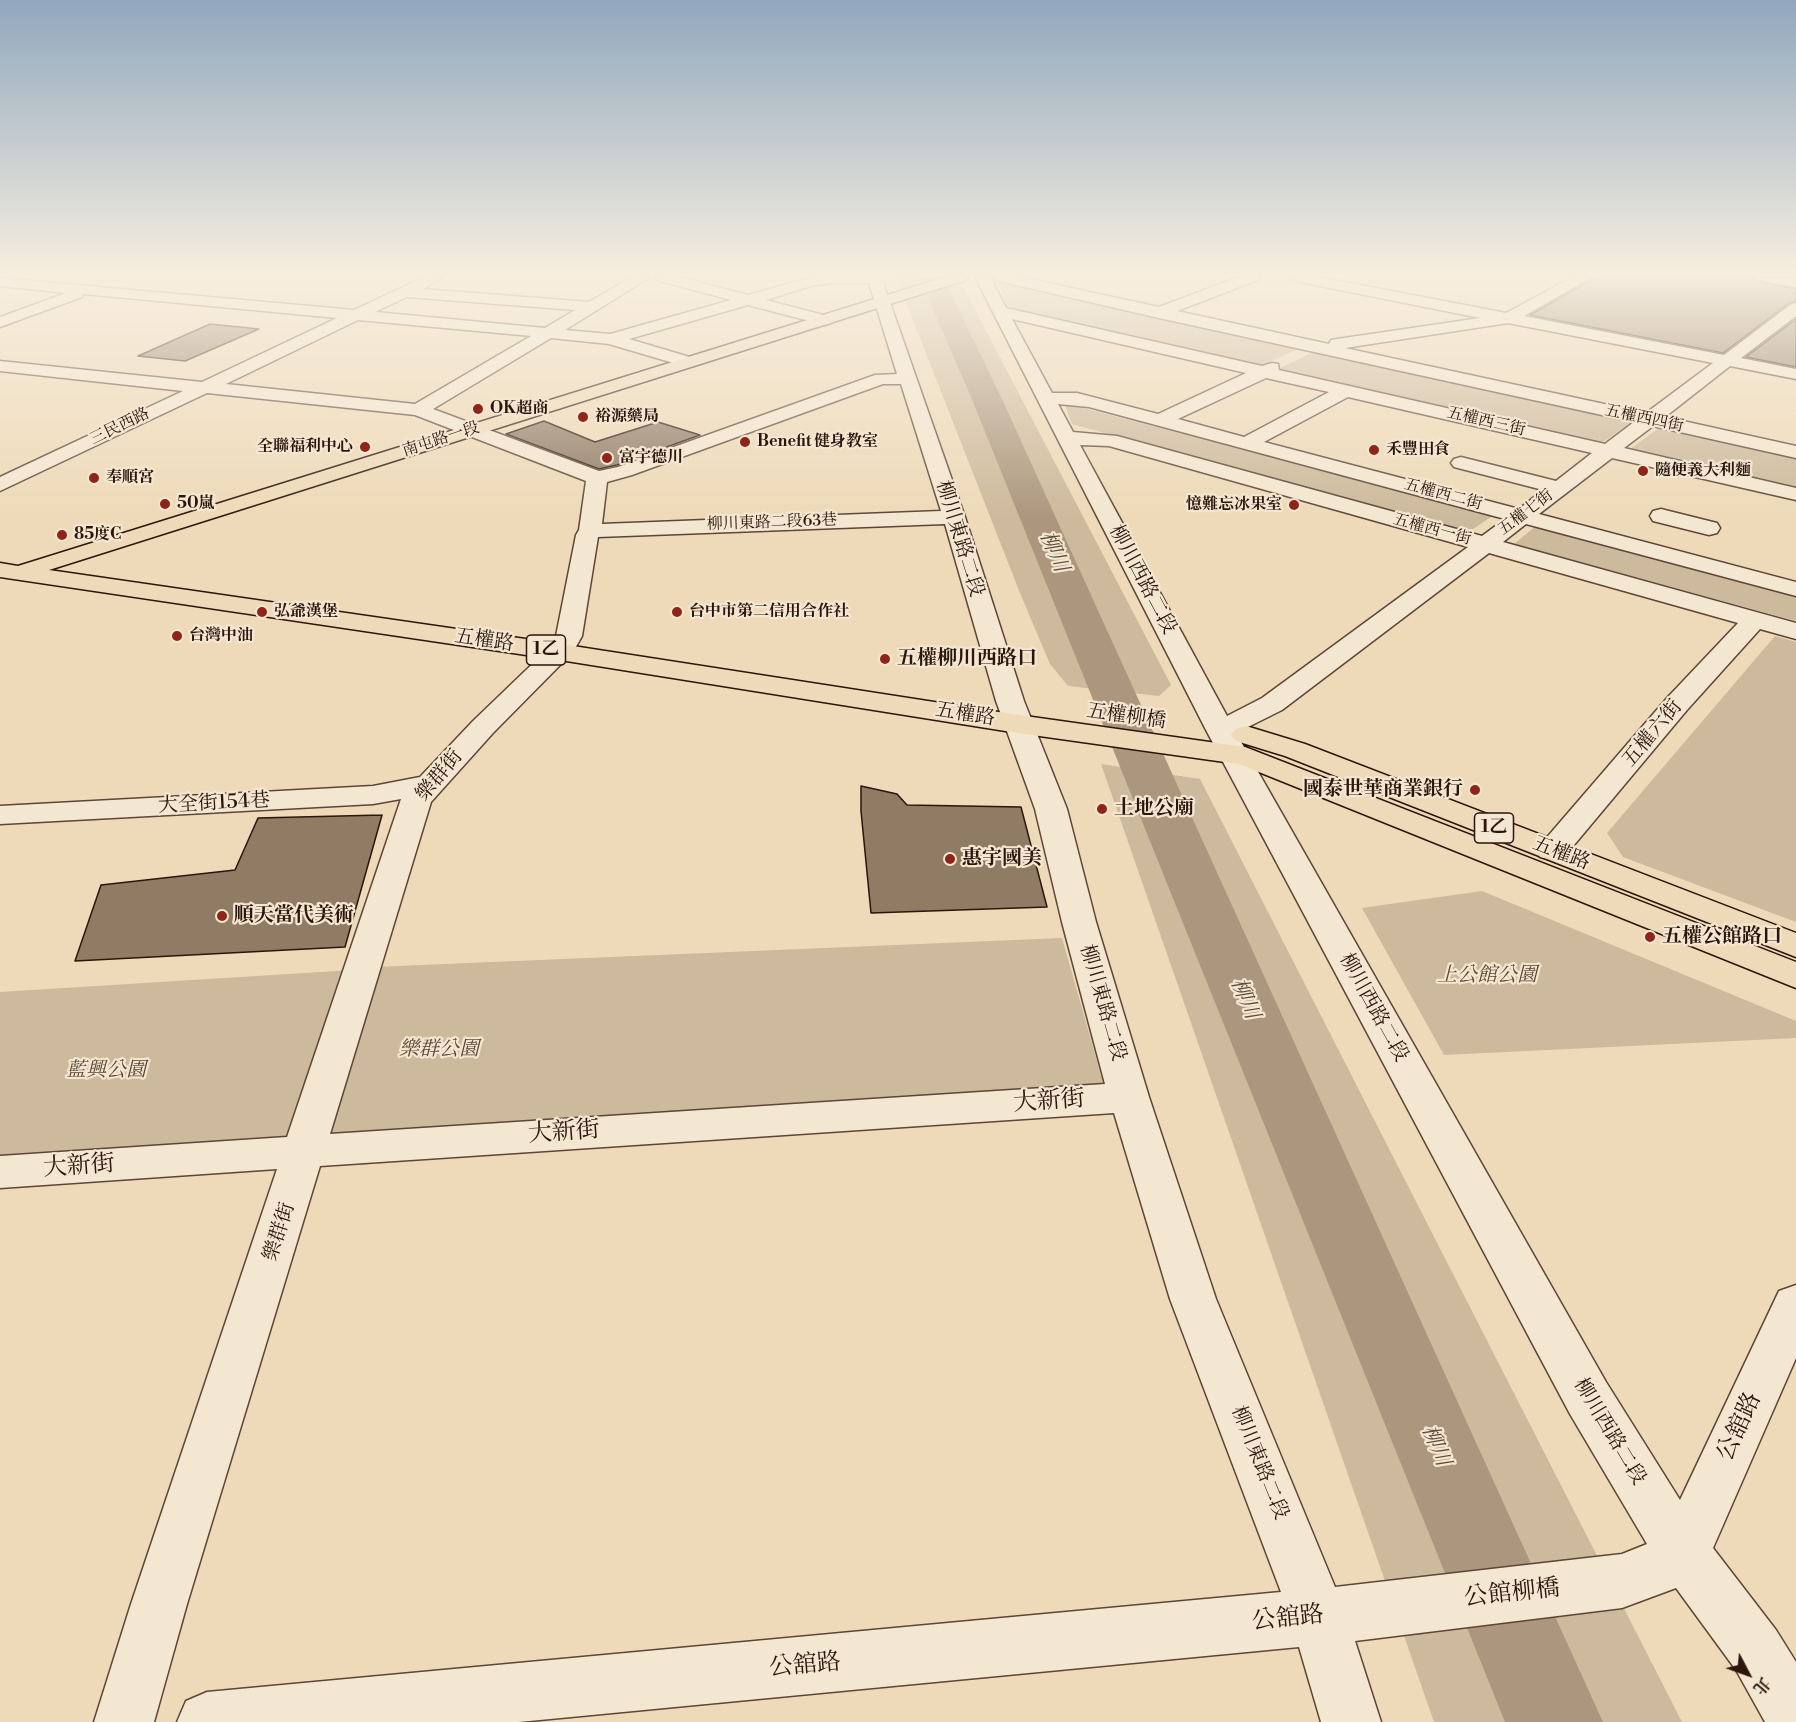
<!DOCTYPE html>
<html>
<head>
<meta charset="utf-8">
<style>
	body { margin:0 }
	#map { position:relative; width:1796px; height:1722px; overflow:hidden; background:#eedab8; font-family:"Libre Bodoni","Noto Serif TC",serif }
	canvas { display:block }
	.north { position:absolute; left:1718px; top:1644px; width:60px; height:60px; -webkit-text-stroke:4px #f4e7d1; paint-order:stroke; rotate:131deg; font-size:16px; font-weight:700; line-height:24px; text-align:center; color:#2b150c }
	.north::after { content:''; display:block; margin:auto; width:21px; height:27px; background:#2b150c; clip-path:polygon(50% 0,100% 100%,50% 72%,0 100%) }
</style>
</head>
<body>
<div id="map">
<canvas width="1796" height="1722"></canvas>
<div class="north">北</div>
</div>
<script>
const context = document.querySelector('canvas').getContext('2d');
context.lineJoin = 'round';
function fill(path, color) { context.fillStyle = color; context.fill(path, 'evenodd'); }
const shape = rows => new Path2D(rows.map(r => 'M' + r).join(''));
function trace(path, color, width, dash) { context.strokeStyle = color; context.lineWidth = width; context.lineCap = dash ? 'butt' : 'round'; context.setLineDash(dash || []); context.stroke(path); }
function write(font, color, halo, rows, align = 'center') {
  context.font = font + ' "Libre Bodoni","Noto Serif TC",serif'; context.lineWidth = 4.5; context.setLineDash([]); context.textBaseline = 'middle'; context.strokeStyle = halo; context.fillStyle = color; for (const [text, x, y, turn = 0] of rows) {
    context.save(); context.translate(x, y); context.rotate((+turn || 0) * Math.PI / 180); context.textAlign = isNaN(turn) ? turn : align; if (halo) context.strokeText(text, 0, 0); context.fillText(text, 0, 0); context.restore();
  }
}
fill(shape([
	[896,277,958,277,1171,685,1159,696,1068,686,1050,664,1020,593],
	[998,280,1300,348,1258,367,1008,309],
	[1316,351,1633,421,1600,444,1274,371],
	[1064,403,1494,515,1467,533,1072,424],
	[1660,427,1796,457,1796,489,1629,450],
	[1536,526,1796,595,1796,621,1514,544],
	[1775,636,1796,642,1796,922,1623,857,1607,833],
	[1101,764,1200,779,1682,1722,1434,1722],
	[1482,891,1796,1021,1796,1038,1444,1055,1362,908],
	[1062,938,1106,1093,319,1144,374,967],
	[353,970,294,1144,0,1163,0,992]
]), '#cdb99b');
fill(shape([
	[919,277,943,277,1001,397,1603,1722,1505,1722,971,397,919,277]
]), '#ac977e');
const building = shape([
	[1597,277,1749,277,1754,278,1758,282,1796,289,1796,301,1789,303,1723,353,1530,315,1597,277],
	[1796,319,1796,367,1746,357,1796,319],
	[210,324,259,329,185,361,138,356,210,324],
	[544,421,595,442,658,422,700,435,617,465,599,469,506,434,544,421],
	[861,786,897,794,907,805,1021,807,1047,907,871,913,861,811,861,786],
	[382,815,345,947,75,961,101,885,235,870,258,818,382,815]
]);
fill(building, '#907b65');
trace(building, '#2b150c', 1.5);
const minor = shape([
	[424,277,443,277,423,289,589,302,632,277,650,277,565,330,610,334,731,300,657,280,655,277,680,277,748,295,812,277,881,277,965,517,1024,701,1067,809,1096,922,1149,1097,1216,1299,1335,1587,1622,1554,1647,1544,1570,1414,1206,730,975,277,990,277,1006,308,1262,366,1272,363,1278,364,1279,370,1605,444,1634,422,1159,318,999,281,992,277,1020,277,1159,307,1239,277,1260,277,1258,280,1177,311,1329,344,1331,340,1337,339,1480,318,1295,281,1288,277,1319,277,1506,313,1573,277,1592,277,1524,316,1724,355,1790,305,1796,303,1796,316,1741,358,1796,369,1796,379,1730,366,1665,417,1796,446,1796,458,1653,426,1624,448,1796,488,1796,500,1612,458,1539,514,1796,582,1796,596,1526,524,1503,542,1796,623,1796,639,1760,629,1687,710,1564,857,1552,860,1540,857,1536,850,1667,698,1738,623,1489,553,1282,710,1236,733,1606,1382,1680,1500,1779,1291,1796,1285,1796,1358,1713,1548,1776,1630,1796,1662,1796,1722,1765,1722,1736,1670,1676,1588,1622,1608,1355,1641,1381,1722,1321,1722,1299,1647,519,1722,177,1722,186,1701,207,1692,1281,1592,1170,1299,1114,1113,320,1166,187,1604,154,1722,94,1722,131,1604,277,1169,0,1188,0,1156,287,1137,401,799,373,804,0,824,0,806,373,786,420,777,473,721,549,648,556,636,576,535,579,530,586,481,415,415,207,393,0,491,0,477,183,391,0,371,0,361,202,382,337,318,84,294,82,297,0,327,0,317,66,293,0,286,0,278,354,310,424,277],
	[832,283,869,283,897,374,875,375,618,467,599,471,433,409,551,338,609,344,687,367,693,366,696,362,693,358,629,339,748,305,825,325,831,323,833,320,831,317,766,300,811,286,832,283],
	[407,297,575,310,545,328,375,312,407,297],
	[1012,319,1246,373,1158,414,1077,393,1052,393,1012,319],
	[358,320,531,336,415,404,226,384,358,320],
	[1508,323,1713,363,1646,413,1345,348,1508,323],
	[1266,378,1329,392,1244,437,1178,419,1266,378],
	[883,384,901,384,941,511,602,524,607,482,632,475,883,384],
	[1348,397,1592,453,1556,481,1461,457,1454,459,1451,463,1454,467,1543,490,1519,509,1264,442,1348,397],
	[1058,404,1089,407,1505,519,1482,536,1117,436,1073,432,1058,404],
	[1080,445,1109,446,1468,547,1262,698,1227,716,1080,445],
	[945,524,996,701,1035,809,1062,922,1105,1084,330,1134,431,802,493,733,573,652,582,636,598,537,945,524],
	[1756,277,1796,279,1796,287,1758,280,1756,277],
	[1661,509,1717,523,1720,528,1717,533,1709,535,1653,521,1650,516,1653,511,1661,509]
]);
const major = shape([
	[945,277,968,277,966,280,49,570,560,644,1018,715,1245,747,1796,962,1796,988,1239,764,1018,733,560,660,0,577,0,563,18,566,945,277],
	[1246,726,1305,744,1796,933,1796,957,1285,756,1236,741,1231,735,1236,729,1246,726]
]);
trace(minor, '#5c4637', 3);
trace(major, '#2b150c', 3);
fill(minor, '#f4e7d1');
fill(major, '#eedab8');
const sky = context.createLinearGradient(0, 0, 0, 518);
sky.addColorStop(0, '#90a8be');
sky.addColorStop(0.53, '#f7eedf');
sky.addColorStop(1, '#f7eedf00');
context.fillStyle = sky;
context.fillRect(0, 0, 1796, 518);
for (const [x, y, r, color] of [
	[478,409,6,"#8f2418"],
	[583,417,6,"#8f2418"],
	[745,442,6,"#8f2418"],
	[365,447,6,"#8f2418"],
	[1374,450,6,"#8f2418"],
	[607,458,6,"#8f2418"],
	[1643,471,6,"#8f2418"],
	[94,478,6,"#8f2418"],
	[165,504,6,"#8f2418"],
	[1294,505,6,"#8f2418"],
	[62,535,6,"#8f2418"],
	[262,612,6,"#8f2418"],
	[677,612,6,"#8f2418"],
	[177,636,6,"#8f2418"],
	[885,659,6,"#8f2418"],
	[1475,790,6,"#8f2418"],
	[1102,809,6,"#8f2418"],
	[950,859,6,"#8f2418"],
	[222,916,6,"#8f2418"],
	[1650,937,6,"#8f2418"]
]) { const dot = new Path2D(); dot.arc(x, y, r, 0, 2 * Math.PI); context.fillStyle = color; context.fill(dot); trace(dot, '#f4e7d1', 2); }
write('bold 16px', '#2b150c', '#f4e7d1', [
	["OK超商",490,409],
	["裕源藥局",595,417],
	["Benefit 健身教室",757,442],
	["全聯福利中心",353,447,"right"],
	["禾豐田食",1386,450],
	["富宇德川",619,458],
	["隨便義大利麵",1655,471],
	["奉順宮",106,478],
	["50嵐",177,504],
	["憶難忘冰果室",1282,505,"right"],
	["85度C",74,535],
	["弘爺漢堡",274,612],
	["台中市第二信用合作社",689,612],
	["台灣中油",189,636]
], 'left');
write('16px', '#2b150c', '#f4e7d1', [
	["五權西四街",1644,419,12],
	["五權西三街",1486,422,13],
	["三民西路",120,427,-26],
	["南屯路一段",441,440,-18],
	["五權西二街",1443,495,15],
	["五權七街",1526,513,-37],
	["柳川東路二段63巷",772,523,-2],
	["五權西一街",1432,530,15]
]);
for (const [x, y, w] of [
	[546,650,39],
	[1494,828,39]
]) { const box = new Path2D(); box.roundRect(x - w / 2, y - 15, w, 30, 4.5); context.fillStyle = '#f4e7d1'; context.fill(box); trace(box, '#2b150c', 1.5); }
write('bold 18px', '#2b150c', null, [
	["1乙",546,650],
	["1乙",1494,828]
]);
write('20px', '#2b150c', '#f4e7d1', [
	["柳川東路二段",959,539,73],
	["柳川西路二段",1142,580,62],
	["五權路",484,641,8],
	["五權路",965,715,9],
	["五權柳橋",1126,717,8],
	["五權六街",1653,734,-50],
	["樂群街",440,776,-50],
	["大全街154巷",214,804,-3],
	["五權路",1561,854,21],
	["柳川東路二段",1102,1003,74],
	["柳川西路二段",1373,1008,61],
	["樂群街",280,1232,-72],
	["柳川西路二段",1609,1432,59],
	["柳川東路二段",1259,1463,68]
]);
write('bold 20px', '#2b150c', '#f4e7d1', [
	["五權柳川西路口",897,659],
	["國泰世華商業銀行",1463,790,"right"],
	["土地公廟",1114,809],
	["惠宇國美",962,859],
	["順天當代美術",234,916],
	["五權公館路口",1662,937]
], 'left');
write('italic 20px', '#5c4637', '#f4e7d1', [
	["上公館公園",1487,976],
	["樂群公園",439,1050],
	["藍興公園",106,1071]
]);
write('italic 21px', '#5f493a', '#f4e7d1', [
	["柳川",1053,552,67],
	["柳川",1244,999,67],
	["柳川",1435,1446,67]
]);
write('24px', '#2b150c', '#f4e7d1', [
	["大新街",1049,1102,-4],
	["大新街",564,1133,-4],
	["大新街",79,1167,-4],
	["公舘路",1740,1427,-65],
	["公館柳橋",1512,1594,-6],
	["公舘路",1288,1619,-6],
	["公舘路",805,1666,-5]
]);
</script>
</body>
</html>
